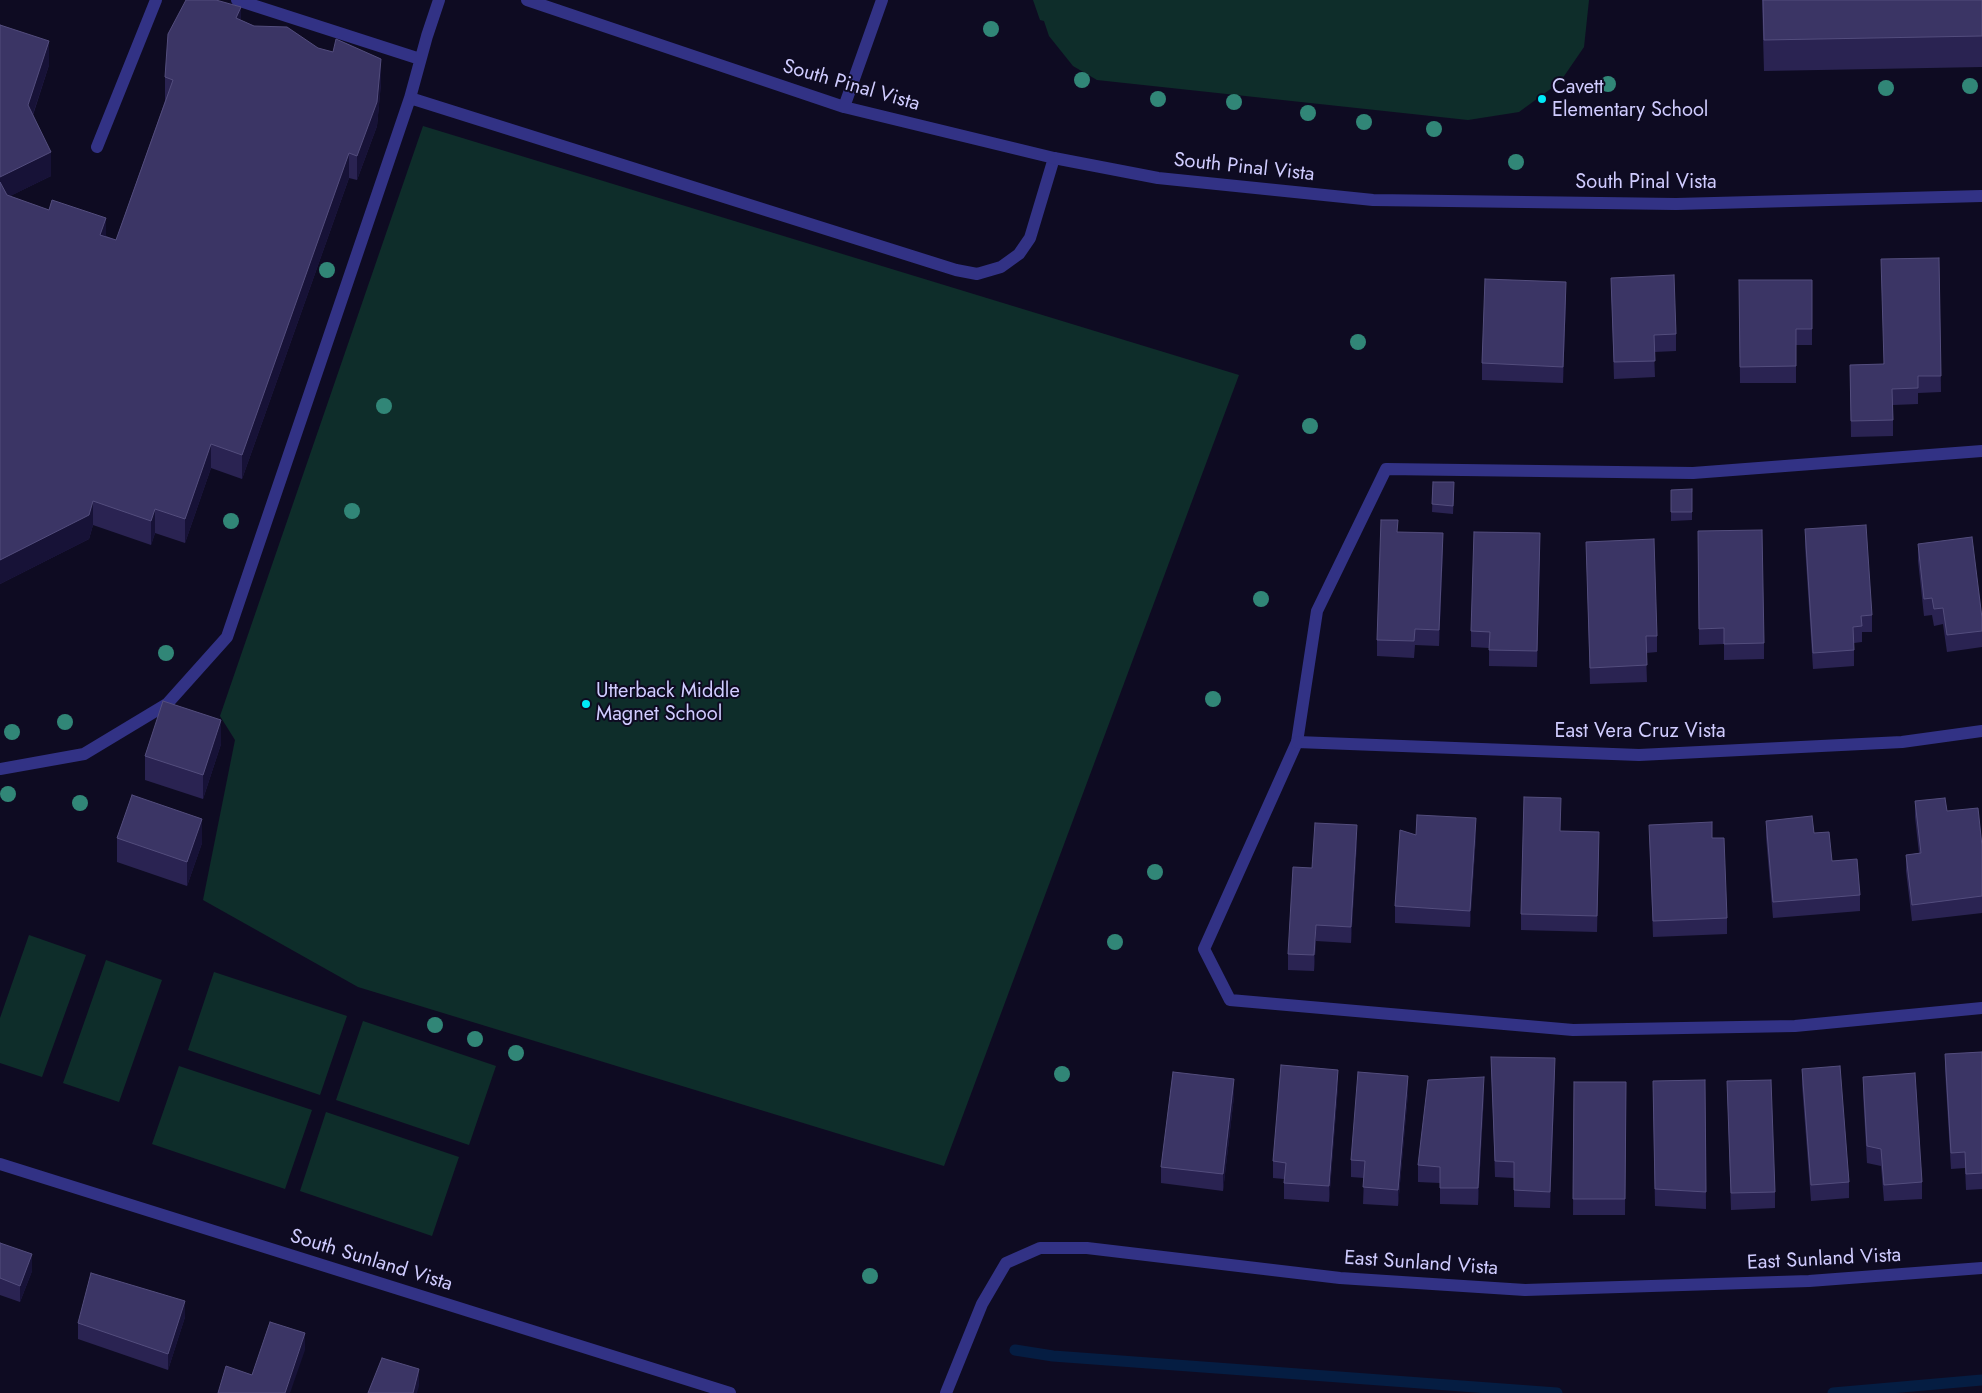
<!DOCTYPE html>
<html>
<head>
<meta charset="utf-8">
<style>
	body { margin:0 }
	canvas { display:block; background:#0e0b22 }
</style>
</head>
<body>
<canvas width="1982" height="1393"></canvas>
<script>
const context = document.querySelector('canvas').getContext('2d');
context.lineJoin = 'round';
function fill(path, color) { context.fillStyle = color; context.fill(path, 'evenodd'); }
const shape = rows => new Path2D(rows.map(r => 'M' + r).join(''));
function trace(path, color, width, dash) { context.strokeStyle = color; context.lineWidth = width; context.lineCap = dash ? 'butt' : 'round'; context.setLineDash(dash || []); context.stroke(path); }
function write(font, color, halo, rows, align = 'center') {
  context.font = font + ' Jost,sans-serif'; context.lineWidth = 4; context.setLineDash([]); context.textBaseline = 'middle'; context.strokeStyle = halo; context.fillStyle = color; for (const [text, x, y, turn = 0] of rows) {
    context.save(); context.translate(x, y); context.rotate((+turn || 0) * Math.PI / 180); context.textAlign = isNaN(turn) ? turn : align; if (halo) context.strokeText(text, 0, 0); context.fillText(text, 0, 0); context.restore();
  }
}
fill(shape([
	[1033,0,1589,0,1584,47,1560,82,1519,112,1468,120,1097,80,1073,66,1049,36,1044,21,1040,20],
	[423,126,1239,375,944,1166,358,987,203,900,235,740,220,716],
	[29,935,86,955,42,1077,0,1063,0,1018],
	[106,960,162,980,119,1102,63,1083],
	[214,972,347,1016,320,1095,188,1050],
	[363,1021,496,1066,469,1145,336,1100],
	[179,1066,312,1110,285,1189,152,1144],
	[326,1112,459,1157,432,1236,300,1191]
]), '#0e2d2a');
trace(shape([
	[1015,1350,1053,1356,1557,1393],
	[1833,1393,1982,1380]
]), '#051d42', 11);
trace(shape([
	[237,0,420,59],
	[439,0,427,36,410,98,956,270,977,274,1001,267,1019,254,1030,238,1054,158],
	[97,147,156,0],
	[1982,451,1693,473,1386,469,1317,611,1297,742,1204,949,1230,1000,1573,1030,1795,1026,1982,1008],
	[0,769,84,754,167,704,227,637,410,98]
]), '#323285', 12);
trace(shape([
	[527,0,844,107,1054,158,1158,178,1373,200,1676,204,1982,196],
	[844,107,882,0],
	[1297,742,1639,755,1902,742,1982,731],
	[0,1164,730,1393],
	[946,1393,982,1304,1006,1263,1040,1248,1087,1248,1340,1278,1525,1290,1809,1281,1982,1268]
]), '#323285', 12);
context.fillStyle = '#318677';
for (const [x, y] of [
	[991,29],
	[1082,80],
	[1608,84],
	[1970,86],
	[1886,88],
	[1158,99],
	[1234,102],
	[1308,113],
	[1364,122],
	[1434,129],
	[1516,162],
	[327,270],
	[1358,342],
	[384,406],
	[1310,426],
	[352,511],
	[231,521],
	[1261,599],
	[166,653],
	[1213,699],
	[65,722],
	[12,732],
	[8,794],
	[80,803],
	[1155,872],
	[1115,942],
	[435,1025],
	[475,1039],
	[516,1053],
	[1062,1074],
	[870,1276]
]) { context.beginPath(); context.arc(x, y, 8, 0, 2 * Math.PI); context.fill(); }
fill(shape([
	[1762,0,1982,0,1982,67,1764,71],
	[241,20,254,26,318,48,381,83,377,126,357,180,349,178,242,479,211,468,185,543,155,533,151,545,93,525,89,539,0,584,0,25,49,65,33,115,51,176,10,196,106,236,116,240,165,101,165,77],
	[1939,258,1941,392,1918,393,1918,404,1893,405,1893,436,1851,437,1850,365,1883,364],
	[1611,278,1676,334,1676,351,1654,352,1655,377,1614,379],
	[1739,280,1812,280,1812,345,1796,345,1796,383,1740,383],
	[1566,298,1563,383,1482,380,1482,363],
	[1433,482,1454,491,1453,514,1432,512],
	[1692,489,1692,520,1671,521,1671,490],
	[1805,529,1872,615,1872,632,1862,632,1862,642,1854,643,1854,666,1813,669,1805,546],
	[1698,531,1764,643,1764,659,1724,660,1724,644,1699,645],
	[1586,542,1657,636,1657,652,1646,653,1647,682,1590,684],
	[1918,544,1982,618,1982,647,1947,652,1943,624,1934,626,1932,615,1924,616,1918,561],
	[1443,550,1439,646,1415,645,1414,658,1377,656,1377,640],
	[1540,550,1537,667,1489,666,1489,648,1471,647,1471,631],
	[221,744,203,799,145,780,145,756],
	[1915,801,1947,811,1982,846,1982,913,1912,921,1906,871,1906,855,1919,853,1915,817],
	[1766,821,1814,833,1832,861,1860,895,1860,911,1773,918,1766,837],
	[1649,825,1712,838,1727,918,1727,934,1653,937],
	[1560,831,1599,849,1597,932,1521,930,1521,914],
	[1416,835,1476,835,1470,927,1395,923,1395,906],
	[117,838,202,843,187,886,117,862],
	[1357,842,1351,943,1316,941,1314,971,1288,970,1288,954,1312,868],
	[1982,1052,1982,1189,1966,1190,1965,1168,1951,1169,1945,1070,1945,1054],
	[1491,1057,1555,1074,1550,1208,1514,1207,1514,1178,1495,1177],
	[1802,1069,1849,1182,1849,1198,1811,1201,1802,1085],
	[1863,1077,1922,1182,1922,1199,1884,1201,1881,1166,1867,1163,1863,1094],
	[1705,1080,1706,1209,1655,1206,1653,1097],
	[1727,1081,1775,1192,1775,1208,1731,1210],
	[1574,1082,1626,1082,1625,1215,1573,1215],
	[1338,1086,1329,1202,1284,1199,1284,1179,1273,1178,1273,1161],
	[1408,1093,1398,1206,1363,1204,1364,1178,1351,1177,1351,1160],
	[1484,1094,1478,1205,1440,1204,1440,1183,1418,1182,1418,1165],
	[1234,1096,1223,1191,1161,1183,1161,1167],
	[0,1243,32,1271,20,1302,0,1295],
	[185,1317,168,1370,78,1339,78,1323]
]), '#2a2352');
fill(shape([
	[241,7,241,31,236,18],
	[49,41,49,65,28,129,28,105],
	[381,59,381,83,377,126,357,180,357,156],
	[51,152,51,176,0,201,0,177],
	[349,153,349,178,242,479,242,455],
	[106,218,106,243,100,235],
	[1566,282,1566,298,1563,383,1563,367],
	[211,444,211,468,185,543,185,519],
	[93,501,93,525,89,539,0,584,0,560],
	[155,509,155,533,151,545,151,521],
	[1443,533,1443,550,1439,646,1439,630],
	[1540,533,1540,550,1537,667,1537,651],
	[221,720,221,744,203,799,203,775],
	[1476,818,1476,835,1470,927,1470,911],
	[202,819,202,843,187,886,187,862],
	[1357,825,1357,842,1351,943,1351,927],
	[1316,925,1316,941,1314,971,1314,955],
	[1555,1058,1555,1074,1550,1208,1550,1192],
	[1338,1070,1338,1086,1329,1202,1329,1186],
	[1408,1076,1408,1093,1398,1206,1398,1190],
	[1484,1077,1484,1094,1478,1205,1478,1188],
	[1234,1079,1234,1096,1223,1191,1223,1174],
	[32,1254,32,1271,20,1302,20,1286],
	[185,1301,185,1317,168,1370,168,1354],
	[305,1333,305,1350,290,1393,285,1393],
	[419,1369,419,1386,417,1393,413,1393]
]), '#171237');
const building = shape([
	[186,0,216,0,241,7,236,18,254,26,287,27,318,48,333,52,336,39,381,59,377,102,357,156,349,153,242,455,211,444,185,519,155,509,151,521,93,501,89,515,0,560,0,182,7,195,49,210,52,200,106,218,100,235,116,240,173,80,165,77,168,34,186,0],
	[1763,0,1982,0,1982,36,1764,40,1763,0],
	[0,25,49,41,28,105,51,152,0,177,0,25],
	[1939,258,1941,376,1918,376,1918,388,1892,389,1893,420,1851,421,1850,365,1884,364,1881,259,1939,258],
	[1674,275,1676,334,1654,335,1655,361,1614,362,1611,278,1674,275],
	[1485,279,1566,282,1563,367,1482,363,1485,279],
	[1739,280,1812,280,1812,329,1796,329,1796,366,1740,367,1739,280],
	[1433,482,1454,482,1453,506,1432,504,1433,482],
	[1692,489,1692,512,1671,512,1671,490,1692,489],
	[1381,520,1398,520,1397,532,1443,533,1439,630,1415,629,1414,641,1377,640,1381,520],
	[1866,525,1872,615,1861,616,1862,626,1853,627,1854,650,1813,653,1805,529,1866,525],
	[1762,530,1764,643,1724,644,1724,628,1699,629,1698,531,1762,530],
	[1474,532,1540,533,1537,651,1489,650,1490,632,1471,631,1474,532],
	[1972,537,1982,618,1982,631,1947,635,1943,608,1934,609,1932,598,1924,599,1918,544,1972,537],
	[1654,539,1657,636,1646,636,1647,665,1590,668,1586,542,1654,539],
	[163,701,221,720,203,775,145,756,163,701],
	[132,795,202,819,187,862,117,838,132,795],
	[1524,797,1561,798,1560,831,1599,832,1597,916,1521,914,1524,797],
	[1945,798,1947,811,1978,808,1982,846,1982,896,1912,905,1906,855,1921,853,1915,801,1945,798],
	[1417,815,1476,818,1470,911,1395,906,1400,830,1416,835,1417,815],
	[1812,816,1814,833,1829,832,1832,861,1857,859,1860,895,1773,902,1766,821,1812,816],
	[1712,822,1712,838,1724,838,1727,918,1653,921,1649,825,1712,822],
	[1315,823,1357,825,1351,927,1316,925,1314,955,1288,954,1293,867,1312,868,1315,823],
	[1982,1052,1982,1173,1966,1174,1965,1152,1951,1153,1945,1054,1982,1052],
	[1491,1057,1555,1058,1550,1192,1514,1190,1514,1162,1495,1161,1491,1057],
	[1281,1065,1338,1070,1329,1186,1284,1183,1286,1163,1273,1161,1281,1065],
	[1840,1066,1849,1182,1811,1185,1802,1069,1840,1066],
	[1173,1072,1234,1079,1223,1174,1161,1167,1173,1072],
	[1358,1072,1408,1076,1398,1190,1363,1187,1365,1161,1351,1160,1358,1072],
	[1915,1073,1922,1182,1884,1185,1881,1149,1867,1146,1863,1077,1915,1073],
	[1484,1077,1478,1188,1440,1188,1440,1167,1418,1165,1428,1080,1484,1077],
	[1705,1080,1706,1192,1655,1189,1653,1081,1705,1080],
	[1771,1080,1775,1192,1731,1193,1727,1081,1771,1080],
	[1574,1082,1626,1082,1625,1199,1573,1199,1574,1082],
	[0,1243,32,1254,20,1286,0,1278,0,1243],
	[91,1273,185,1301,168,1354,78,1323,91,1273],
	[270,1322,305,1333,285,1393,218,1393,226,1366,252,1375,270,1322],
	[382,1358,419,1369,413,1393,368,1393,382,1358]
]);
fill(building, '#3b3565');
trace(building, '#534d7d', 1);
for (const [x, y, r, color] of [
	[1542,99,5,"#00e9f7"],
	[586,704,5,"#00e9f7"]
]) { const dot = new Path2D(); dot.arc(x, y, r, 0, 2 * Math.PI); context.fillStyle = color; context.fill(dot); trace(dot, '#0e0b22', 2); }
write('20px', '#d0ccff', '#0e0b22', [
	["South Pinal Vista",851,86,16],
	["South Pinal Vista",1244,168,6],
	["South Pinal Vista",1646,183],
	["East Vera Cruz Vista",1640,732],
	["East Sunland Vista",1824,1260,-3],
	["South Sunland Vista",371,1261,17],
	["East Sunland Vista",1421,1264,4]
]);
write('20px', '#d0ccff', '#0e0b22', [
	["Cavett",1552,88],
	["Elementary School",1552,111],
	["Utterback Middle",596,692],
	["Magnet School",596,715]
], 'left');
</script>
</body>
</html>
